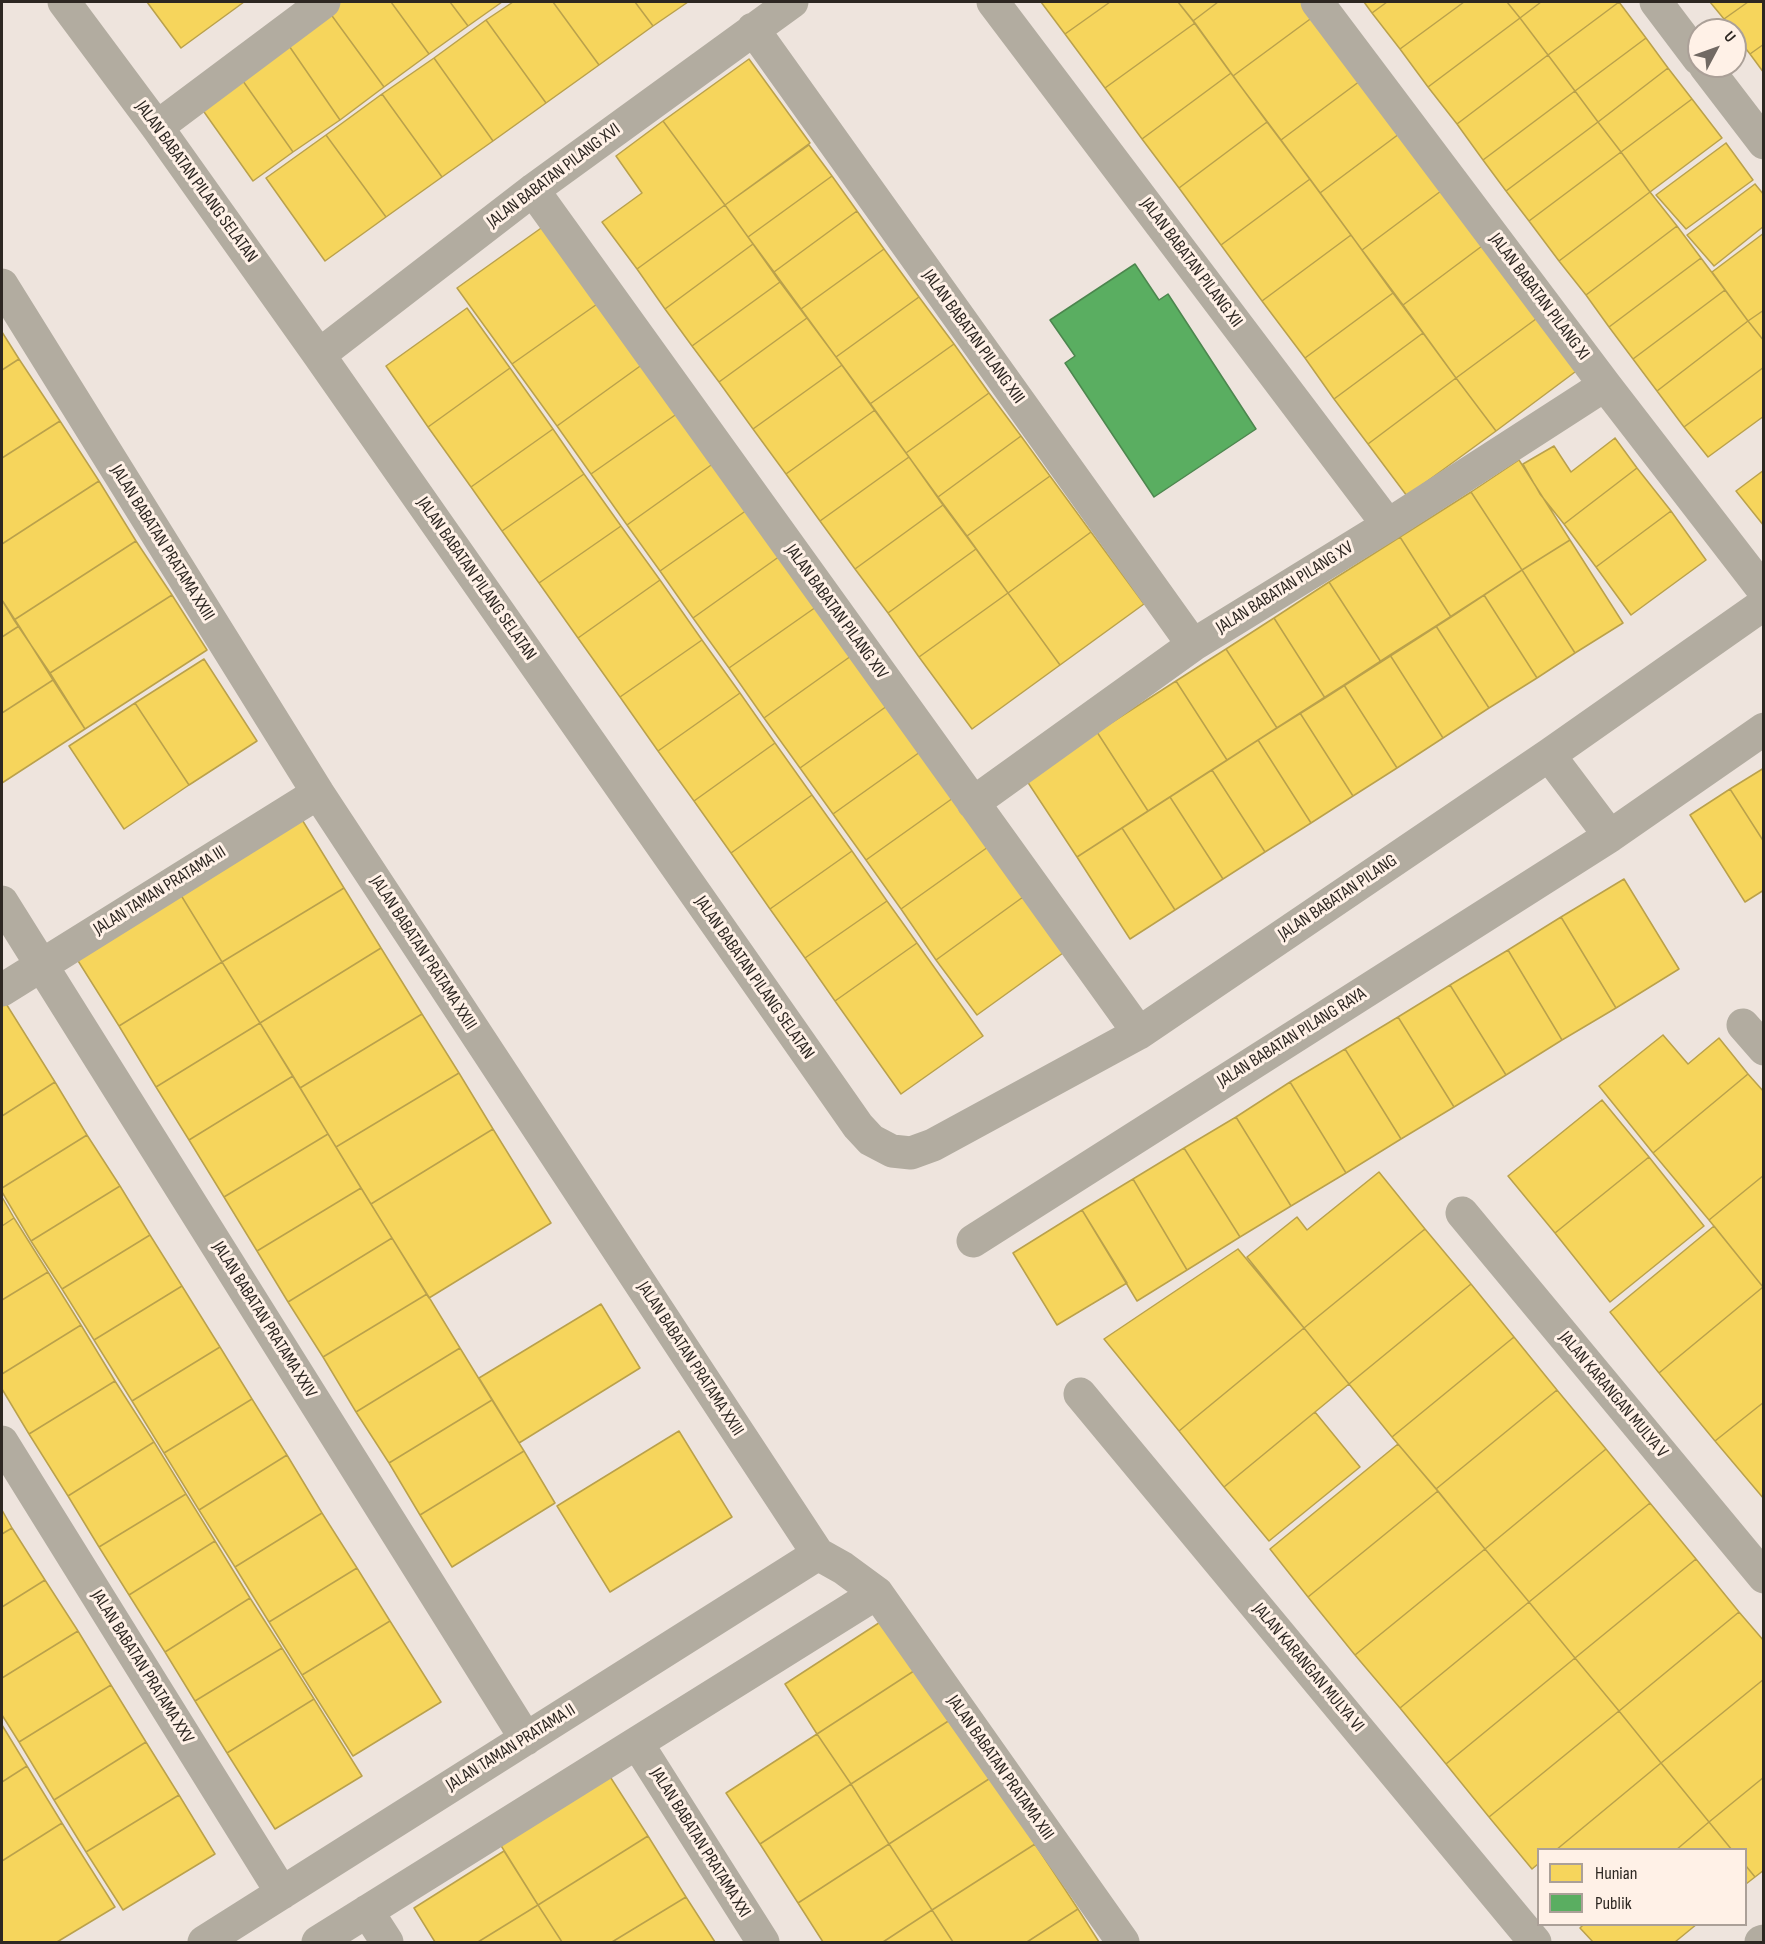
<!DOCTYPE html>
<html>
<head>
<meta charset="utf-8">
<style>
	body { margin:0 }
	#map { position:relative; width:1765px; height:1944px; overflow:hidden; background:#eee4dd; font-family:"Sofia Sans Condensed",sans-serif }
	canvas { display:block }
	.frame { position:absolute; inset:0; border:3px solid #2d2722; pointer-events:none }
	.legend { position:absolute; left:1537px; top:1848px; width:210px; height:78px; box-sizing:border-box; background:#fff1e7; border:2px solid #aba098; margin:0; padding:8px 10px; list-style:none; font-size:18px; color:#2d2722 }
	.legend li { display:flex; align-items:center; gap:12px; height:30px }
	.legend b { width:30px; border:2px solid #aba098 }
	.north { position:absolute; left:1687px; top:18px; width:60px; height:60px; box-sizing:border-box; background:#fff1e7; border:2px solid #aba098; border-radius:50%; rotate:49deg; font-size:16px; font-weight:700; line-height:24px; text-align:center; color:#2d2722 }
	.north::after { content:''; display:block; margin:auto; width:21px; height:27px; background:#716963; clip-path:polygon(50% 0,100% 100%,50% 72%,0 100%) }
</style>
</head>
<body>
<div id="map">
<canvas width="1765" height="1944"></canvas>
<div class="frame"></div>
<ul class="legend">
<li><b style="height:16px;background:#f6d55c"></b>Hunian</li>
<li><b style="height:16px;background:#5aae61"></b>Publik</li>
</ul>
<div class="north">U</div>
</div>
<script>
const context = document.querySelector('canvas').getContext('2d');
context.lineJoin = 'round';
function fill(path, color) { context.fillStyle = color; context.fill(path, 'evenodd'); }
const shape = rows => new Path2D(rows.map(r => 'M' + r).join(''));
function trace(path, color, width, dash) { context.strokeStyle = color; context.lineWidth = width; context.lineCap = dash ? 'butt' : 'round'; context.setLineDash(dash || []); context.stroke(path); }
function write(font, color, halo, rows, align = 'center') {
  context.font = font + ' "Sofia Sans Condensed",sans-serif'; context.lineWidth = 6; context.setLineDash([]); context.textBaseline = 'middle'; context.strokeStyle = halo; context.fillStyle = color; for (const [text, x, y, turn = 0] of rows) {
    context.save(); context.translate(x, y); context.rotate((+turn || 0) * Math.PI / 180); context.textAlign = isNaN(turn) ? turn : align; if (halo) context.strokeText(text, 0, 0); context.fillText(text, 0, 0); context.restore();
  }
}
const homes = shape([
	[147,2,244,2,181,48,147,2],
	[337,2,391,2,429,54,384,87,327,9,337,2],
	[391,2,450,2,468,26,429,54,391,2],
	[450,2,502,2,468,26,450,2],
	[513,2,553,2,599,65,546,103,486,20,513,2],
	[553,2,635,2,653,26,599,65,553,2],
	[635,2,688,2,653,26,635,2],
	[1041,2,1110,2,1065,34,1041,2],
	[1110,2,1178,2,1195,23,1105,88,1065,34,1110,2],
	[1178,2,1218,2,1193,21,1178,2],
	[1218,2,1307,2,1317,14,1233,76,1193,21,1218,2],
	[1364,2,1387,2,1372,13,1364,2],
	[1387,2,1464,2,1400,49,1372,13,1387,2],
	[1464,2,1507,2,1520,18,1428,87,1400,49,1464,2],
	[1507,2,1541,2,1520,18,1507,2],
	[1541,2,1619,2,1548,55,1520,18,1541,2],
	[1619,2,1646,38,1575,91,1548,55,1619,2],
	[1710,2,1748,2,1724,19,1710,2],
	[1748,2,1764,2,1764,44,1750,54,1735,35,1735,30,1732,30,1724,19,1748,2],
	[327,9,384,87,340,120,285,40,327,9],
	[1317,14,1364,78,1281,140,1233,76,1317,14],
	[1520,18,1548,55,1457,124,1428,87,1520,18],
	[486,20,546,103,493,141,434,58,486,20],
	[1195,23,1231,73,1142,139,1105,88,1195,23],
	[1646,38,1668,68,1598,122,1575,91,1646,38],
	[285,40,340,120,293,152,238,74,285,40],
	[1764,44,1764,73,1750,54,1764,44],
	[1548,55,1575,91,1483,160,1457,124,1548,55],
	[434,58,493,141,442,177,382,94,434,58],
	[749,59,810,143,725,205,663,121,749,59],
	[1668,68,1692,99,1621,152,1598,122,1668,68],
	[1231,73,1267,122,1179,188,1142,139,1231,73],
	[238,74,293,152,253,181,197,102,238,74],
	[1364,78,1403,131,1320,193,1281,140,1364,78],
	[1575,91,1598,122,1506,191,1483,160,1575,91],
	[382,94,442,177,386,217,326,135,382,94],
	[1692,99,1722,138,1650,192,1621,152,1692,99],
	[663,121,725,205,637,269,602,222,642,193,616,156,663,121],
	[1267,122,1310,179,1221,245,1179,188,1267,122],
	[1598,122,1621,152,1529,221,1506,191,1598,122],
	[1403,131,1445,188,1362,250,1320,193,1403,131],
	[326,135,386,217,325,261,266,178,326,135],
	[1726,143,1753,180,1686,229,1656,195,1726,143],
	[809,145,832,176,748,237,725,205,809,145],
	[1621,152,1650,192,1559,261,1529,221,1621,152],
	[832,176,857,211,774,272,748,237,832,176],
	[1310,179,1351,235,1262,301,1221,245,1310,179],
	[1755,184,1764,195,1764,226,1714,266,1687,235,1755,184],
	[1445,188,1486,243,1403,305,1362,250,1445,188],
	[1650,192,1677,226,1586,295,1559,261,1650,192],
	[725,205,753,244,665,309,637,269,725,205],
	[857,211,884,249,801,309,774,272,857,211],
	[544,226,600,302,512,364,457,288,544,226],
	[1677,226,1701,258,1609,327,1586,295,1677,226],
	[1764,233,1764,310,1748,321,1712,272,1764,233],
	[1351,235,1393,293,1305,358,1262,301,1351,235],
	[1486,243,1540,316,1456,378,1403,305,1486,243],
	[753,244,780,282,692,346,665,309,753,244],
	[884,249,919,297,836,357,801,309,884,249],
	[1701,258,1725,290,1633,359,1609,327,1701,258],
	[780,282,807,318,719,382,692,346,780,282],
	[1725,290,1748,321,1657,391,1633,359,1725,290],
	[1393,293,1423,333,1334,399,1305,358,1393,293],
	[919,297,954,344,870,404,836,357,919,297],
	[600,302,643,364,557,426,512,364,600,302],
	[467,308,510,368,428,427,386,366,467,308],
	[1764,310,1764,341,1748,321,1764,310],
	[1540,316,1579,369,1496,431,1456,378,1540,316],
	[807,318,842,365,753,429,719,382,807,318],
	[1748,321,1764,341,1764,367,1684,427,1657,391,1748,321],
	[2,332,19,359,2,370,2,332],
	[1423,333,1456,378,1368,444,1334,399,1423,333],
	[954,344,989,393,906,453,870,404,954,344],
	[19,359,60,421,2,458,2,370,19,359],
	[643,364,678,413,591,474,557,426,643,364],
	[842,365,875,410,786,474,753,429,842,365],
	[1764,367,1764,416,1708,457,1684,427,1764,367],
	[510,368,553,429,471,487,428,427,510,368],
	[1456,378,1496,431,1407,496,1368,444,1456,378],
	[989,393,1021,436,938,497,906,453,989,393],
	[875,410,909,457,820,521,786,474,875,410],
	[678,413,714,463,627,525,591,474,678,413],
	[60,421,99,481,2,544,2,458,60,421],
	[553,429,584,474,502,531,471,487,553,429],
	[1021,436,1050,476,967,536,938,497,1021,436],
	[1615,438,1637,468,1564,524,1540,494,1523,464,1554,446,1571,472,1615,438],
	[909,457,943,505,855,569,820,521,909,457],
	[1519,460,1570,540,1522,570,1471,492,1519,460],
	[714,463,747,510,660,571,627,525,714,463],
	[1637,468,1671,511,1596,567,1564,524,1637,468],
	[1764,470,1764,526,1736,491,1764,470],
	[584,474,621,526,539,583,502,531,584,474],
	[1050,476,1091,532,1008,593,967,536,1050,476],
	[99,481,136,541,14,620,2,600,2,544,99,481],
	[1471,492,1522,570,1451,617,1400,537,1471,492],
	[943,505,976,549,888,613,855,569,943,505],
	[747,510,780,556,693,618,660,571,747,510],
	[1671,511,1706,560,1631,615,1596,567,1671,511],
	[621,526,660,580,578,638,539,583,621,526],
	[1091,532,1144,604,1060,665,1008,593,1091,532],
	[1400,537,1451,617,1381,662,1329,582,1400,537],
	[1570,540,1623,623,1575,653,1522,570,1570,540],
	[136,541,172,595,50,673,14,620,136,541],
	[976,549,1008,593,919,657,888,613,976,549],
	[780,556,816,607,729,668,693,618,780,556],
	[1522,570,1575,653,1537,678,1484,595,1522,570],
	[660,580,702,640,620,697,578,638,660,580],
	[1329,582,1381,662,1325,698,1274,618,1329,582],
	[1008,593,1060,665,972,729,919,657,1008,593],
	[172,595,207,650,85,729,50,673,172,595],
	[1484,595,1537,678,1489,708,1436,626,1484,595],
	[2,600,19,626,2,637,2,600],
	[816,607,851,656,764,718,729,668,816,607],
	[1274,618,1325,698,1277,728,1226,649,1274,618],
	[19,626,53,680,2,713,2,637,19,626],
	[1436,626,1489,708,1443,738,1390,655,1436,626],
	[702,640,740,693,658,751,620,697,702,640],
	[1226,649,1277,728,1227,760,1176,681,1226,649],
	[1390,655,1443,738,1397,768,1344,685,1390,655],
	[851,656,887,706,800,768,764,718,851,656],
	[204,659,257,741,189,785,135,703,204,659],
	[53,680,85,729,2,783,2,713,53,680],
	[1176,681,1227,760,1148,811,1097,732,1176,681],
	[1344,685,1397,768,1353,796,1300,713,1344,685],
	[740,693,775,743,694,801,658,751,740,693],
	[135,703,189,785,124,829,69,746,135,703],
	[887,706,920,752,833,814,800,768,887,706],
	[1300,713,1353,796,1311,823,1258,740,1300,713],
	[1097,732,1148,811,1077,857,1025,778,1097,732],
	[1258,740,1311,823,1265,852,1212,770,1258,740],
	[775,743,812,795,731,853,694,801,775,743],
	[920,752,953,798,866,860,833,814,920,752],
	[1764,768,1764,842,1730,789,1764,768],
	[1212,770,1265,852,1223,879,1170,797,1212,770],
	[1730,789,1764,842,1764,890,1745,902,1690,815,1730,789],
	[812,795,852,851,770,909,731,853,812,795],
	[1170,797,1223,879,1175,910,1122,828,1170,797],
	[953,798,988,847,901,909,866,860,953,798],
	[301,818,344,888,222,962,179,892,301,818],
	[1122,828,1175,910,1130,939,1077,857,1122,828],
	[988,847,1023,897,936,960,901,909,988,847],
	[852,851,887,901,805,958,770,909,852,851],
	[1624,879,1679,969,1616,1008,1561,917,1624,879],
	[344,888,381,948,260,1023,222,962,344,888],
	[179,892,222,962,119,1026,75,956,179,892],
	[1023,897,1063,953,977,1015,936,960,1023,897],
	[887,901,917,943,835,1001,805,958,887,901],
	[1561,917,1616,1008,1562,1040,1508,950,1561,917],
	[917,943,983,1036,901,1094,835,1001,917,943],
	[381,948,422,1014,300,1088,260,1023,381,948],
	[1508,950,1562,1040,1506,1075,1450,985,1508,950],
	[222,962,260,1023,156,1087,119,1026,222,962],
	[1450,985,1506,1075,1454,1107,1398,1017,1450,985],
	[5,1002,55,1082,2,1116,2,1004,5,1002],
	[422,1014,459,1073,336,1147,300,1088,422,1014],
	[1398,1017,1454,1107,1401,1139,1345,1049,1398,1017],
	[260,1023,293,1076,189,1140,156,1087,260,1023],
	[1663,1035,1688,1064,1719,1038,1748,1074,1653,1153,1599,1086,1663,1035],
	[1345,1049,1401,1139,1346,1173,1290,1082,1345,1049],
	[459,1073,493,1129,371,1204,336,1147,459,1073],
	[1748,1074,1764,1092,1764,1175,1709,1220,1653,1153,1748,1074],
	[293,1076,328,1134,224,1197,189,1140,293,1076],
	[55,1082,87,1135,2,1188,2,1116,55,1082],
	[1290,1082,1346,1173,1291,1206,1236,1117,1290,1082],
	[1602,1100,1649,1157,1555,1233,1508,1176,1602,1100],
	[1236,1117,1291,1206,1240,1237,1184,1148,1236,1117],
	[493,1129,551,1223,429,1298,371,1204,493,1129],
	[328,1134,361,1188,257,1251,224,1197,328,1134],
	[87,1135,120,1186,31,1241,2,1192,2,1188,87,1135],
	[1184,1148,1240,1237,1187,1270,1133,1179,1184,1148],
	[1649,1157,1704,1226,1610,1302,1555,1233,1649,1157],
	[1379,1172,1425,1229,1304,1328,1247,1257,1297,1217,1307,1230,1379,1172],
	[1764,1175,1764,1287,1763,1287,1709,1220,1764,1175],
	[1133,1179,1187,1270,1137,1301,1082,1210,1133,1179],
	[120,1186,150,1235,62,1289,31,1241,120,1186],
	[361,1188,392,1238,288,1302,257,1251,361,1188],
	[2,1197,14,1218,2,1226,2,1197],
	[1082,1210,1127,1283,1057,1325,1013,1253,1082,1210],
	[14,1218,48,1272,2,1300,2,1226,14,1218],
	[1714,1226,1763,1287,1659,1373,1610,1312,1714,1226],
	[1425,1229,1471,1284,1349,1384,1304,1328,1425,1229],
	[150,1235,182,1286,94,1340,62,1289,150,1235],
	[392,1238,427,1294,323,1357,288,1302,392,1238],
	[1238,1249,1304,1328,1179,1431,1104,1339,1238,1249],
	[48,1272,81,1325,2,1374,2,1300,48,1272],
	[1471,1284,1514,1337,1392,1437,1349,1384,1471,1284],
	[182,1286,220,1347,132,1401,94,1340,182,1286],
	[1763,1287,1764,1402,1715,1441,1659,1373,1763,1287],
	[427,1294,460,1348,356,1412,323,1357,427,1294],
	[601,1304,640,1368,519,1443,479,1378,601,1304],
	[81,1325,115,1381,29,1434,2,1389,2,1374,81,1325],
	[1304,1328,1349,1384,1224,1487,1179,1431,1304,1328],
	[1514,1337,1557,1390,1436,1489,1392,1437,1514,1337],
	[220,1347,252,1399,164,1453,132,1401,220,1347],
	[460,1348,492,1400,389,1463,356,1412,460,1348],
	[115,1381,154,1442,68,1496,29,1434,115,1381],
	[1557,1390,1606,1449,1485,1549,1436,1489,1557,1390],
	[252,1399,287,1455,199,1510,164,1453,252,1399],
	[492,1400,524,1451,420,1515,389,1463,492,1400],
	[1764,1402,1764,1499,1715,1441,1764,1402],
	[1315,1412,1360,1467,1269,1541,1224,1487,1315,1412],
	[679,1431,732,1517,610,1592,557,1506,679,1431],
	[154,1442,186,1494,99,1547,68,1496,154,1442],
	[1398,1444,1438,1491,1308,1597,1270,1549,1398,1444],
	[1606,1449,1650,1503,1529,1602,1485,1549,1606,1449],
	[524,1451,555,1503,452,1567,420,1515,524,1451],
	[287,1455,322,1513,235,1567,199,1510,287,1455],
	[1438,1491,1485,1549,1355,1655,1308,1597,1438,1491],
	[186,1494,215,1541,129,1595,99,1547,186,1494],
	[1650,1503,1696,1559,1575,1658,1529,1602,1650,1503],
	[2,1510,12,1528,2,1534,2,1510],
	[322,1513,357,1568,269,1622,235,1567,322,1513],
	[12,1528,45,1580,2,1607,2,1534,12,1528],
	[215,1541,250,1598,165,1652,129,1595,215,1541],
	[1485,1549,1529,1602,1400,1708,1355,1655,1485,1549],
	[1696,1559,1739,1612,1619,1711,1575,1658,1696,1559],
	[357,1568,390,1621,302,1675,269,1622,357,1568],
	[45,1580,78,1631,2,1678,2,1607,45,1580],
	[250,1598,282,1648,195,1701,165,1652,250,1598],
	[1529,1602,1575,1658,1446,1764,1400,1708,1529,1602],
	[1739,1612,1764,1641,1764,1679,1661,1763,1619,1711,1739,1612],
	[888,1617,920,1667,817,1734,785,1684,888,1617],
	[390,1621,441,1702,353,1756,302,1675,390,1621],
	[78,1631,111,1685,19,1742,2,1715,2,1678,78,1631],
	[282,1648,314,1699,227,1753,195,1701,282,1648],
	[1575,1658,1619,1711,1489,1817,1446,1764,1575,1658],
	[920,1667,953,1718,851,1784,817,1734,920,1667],
	[1764,1679,1764,1777,1709,1822,1661,1763,1764,1679],
	[111,1685,146,1742,54,1800,19,1742,111,1685],
	[314,1699,362,1776,275,1829,227,1753,314,1699],
	[1619,1711,1661,1763,1556,1850,1538,1850,1538,1864,1532,1869,1489,1817,1619,1711],
	[953,1718,992,1777,889,1844,851,1784,953,1718],
	[2,1725,27,1766,2,1782,2,1725],
	[817,1734,851,1784,760,1844,726,1793,817,1734],
	[146,1742,179,1795,86,1852,54,1800,146,1742],
	[1661,1763,1709,1822,1676,1850,1556,1850,1661,1763],
	[27,1766,62,1823,2,1861,2,1782,27,1766],
	[609,1775,648,1836,538,1905,500,1844,609,1775],
	[992,1777,1035,1844,932,1910,889,1844,992,1777],
	[1764,1777,1764,1870,1755,1877,1746,1866,1746,1850,1732,1850,1709,1822,1764,1777],
	[851,1784,889,1844,798,1903,760,1844,851,1784],
	[179,1795,215,1854,123,1910,86,1852,179,1795],
	[1709,1822,1732,1850,1676,1850,1709,1822],
	[62,1823,115,1907,57,1942,3,1942,2,1940,2,1861,62,1823],
	[648,1836,686,1897,612,1942,562,1942,538,1905,648,1836],
	[889,1844,932,1910,883,1942,823,1942,798,1903,889,1844],
	[1035,1844,1078,1909,1027,1942,953,1942,932,1910,1035,1844],
	[504,1851,538,1905,478,1942,435,1942,414,1908,504,1851],
	[1746,1866,1755,1877,1746,1884,1746,1866],
	[686,1897,715,1942,612,1942,686,1897],
	[538,1905,562,1942,478,1942,538,1905],
	[1078,1909,1099,1942,1027,1942,1078,1909],
	[932,1910,953,1942,883,1942,932,1910],
	[1584,1924,1697,1924,1675,1942,1593,1942,1580,1928,1584,1924]
]);
fill(homes, '#f6d55c');
trace(homes, '#baa14b', 1.5);
const public = shape([
	[1135,264,1159,300,1168,294,1256,429,1154,497,1065,363,1075,356,1050,320,1135,264]
]);
fill(public, '#5aae61');
trace(public, '#4c864e', 1.5);
trace(shape([
	[64,2,157,127,319,355,858,1126,871,1140,892,1151,911,1153,933,1145,1139,1033,1549,755,1764,604],
	[993,2,1388,525],
	[1317,2,1605,385,1764,591],
	[1656,2,1699,59],
	[753,29,1193,645],
	[1705,66,1764,143],
	[157,127,324,2],
	[533,190,1139,1033],
	[2,285,318,793,818,1554,843,1568,877,1593,1123,1942],
	[319,355,533,190,792,2],
	[1549,755,1610,836],
	[973,803,1193,645,1388,525,1605,385],
	[2,902,526,1739],
	[2,990,318,793],
	[1743,1025,1764,1049],
	[1462,1213,1764,1577],
	[973,1241,1610,836,1764,729],
	[1080,1394,1535,1942],
	[2,1442,282,1893],
	[637,1743,763,1942],
	[367,1911,387,1942],
	[204,1942,818,1554],
	[318,1942,877,1593],
	[1761,1942,1764,1941]
]), '#b2aca0', 33);
write('18px', '#2d2722', '#fff1e7', [
	["JALAN BABATAN PILANG XVI",554,176,-37],
	["JALAN BABATAN PILANG SELATAN",196,182,54],
	["JALAN BABATAN PILANG XII",1191,263,53],
	["JALAN BABATAN PILANG XI",1539,297,53],
	["JALAN BABATAN PILANG XIII",973,337,54],
	["JALAN BABATAN PRATAMA XXIII",162,543,58],
	["JALAN BABATAN PILANG SELATAN",476,579,55],
	["JALAN BABATAN PILANG XV",1285,588,-32],
	["JALAN BABATAN PILANG XIV",836,612,54],
	["JALAN TAMAN PRATAMA III",160,891,-32],
	["JALAN BABATAN PILANG",1338,898,-34],
	["JALAN BABATAN PRATAMA XXIII",423,953,57],
	["JALAN BABATAN PILANG SELATAN",754,978,55],
	["JALAN BABATAN PILANG RAYA",1292,1038,-32],
	["JALAN BABATAN PRATAMA XXIV",264,1320,58],
	["JALAN BABATAN PRATAMA XXIII",690,1359,57],
	["JALAN KARANGAN MULYA V",1613,1395,50],
	["JALAN BABATAN PRATAMA XXV",142,1667,58],
	["JALAN KARANGAN MULYA VI",1308,1668,50],
	["JALAN TAMAN PRATAMA II",511,1748,-32],
	["JALAN BABATAN PRATAMA XIII",1000,1768,55],
	["JALAN BABATAN PRATAMA XXI",700,1843,58]
]);
</script>
</body>
</html>
